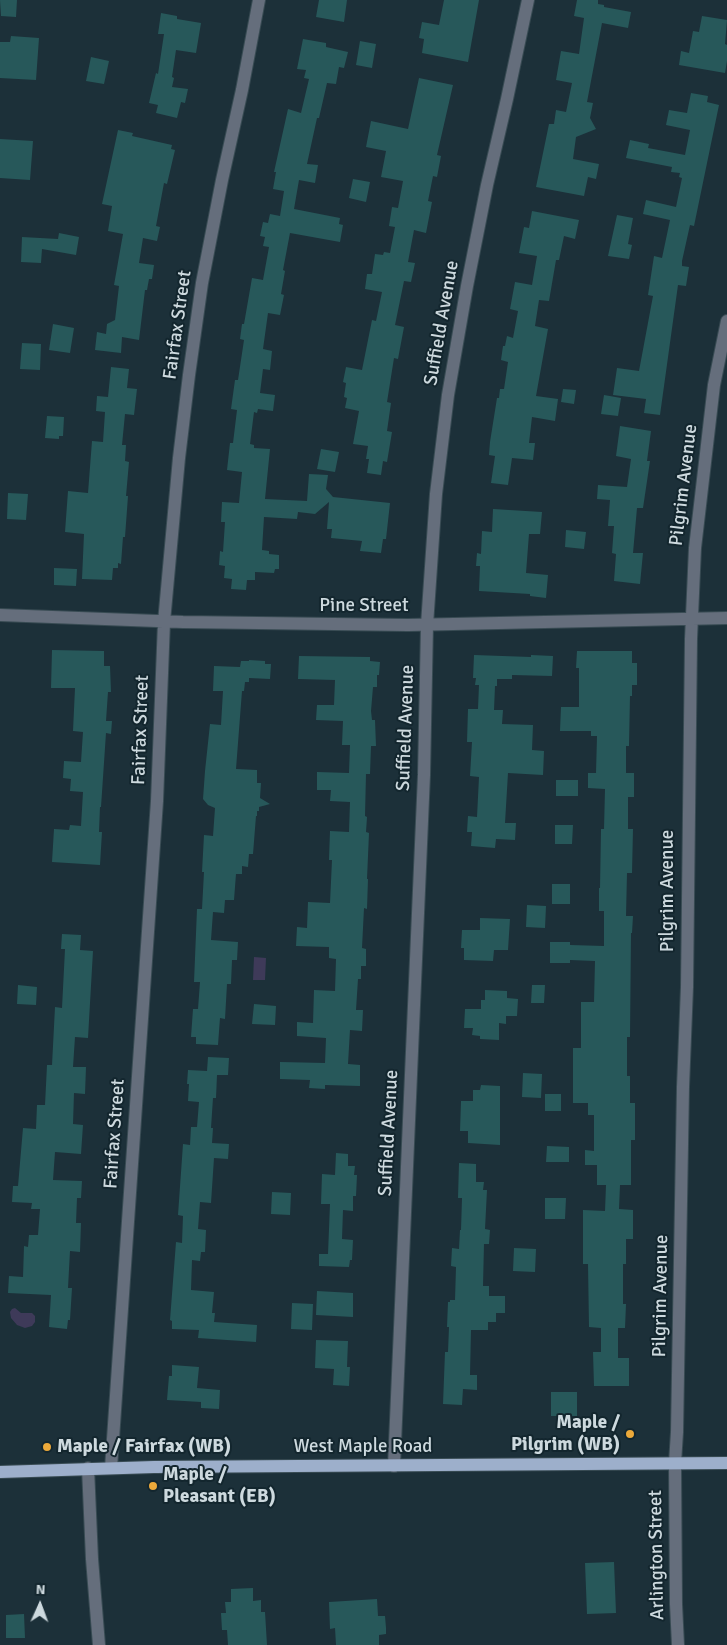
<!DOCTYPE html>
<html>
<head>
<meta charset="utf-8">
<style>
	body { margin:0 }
	#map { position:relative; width:727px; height:1645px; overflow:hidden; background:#1c3039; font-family:Signika,sans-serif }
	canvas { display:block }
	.north { position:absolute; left:15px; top:1580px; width:50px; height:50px; -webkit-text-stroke:4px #13262e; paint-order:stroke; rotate:2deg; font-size:14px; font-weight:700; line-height:20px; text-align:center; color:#cdd9de }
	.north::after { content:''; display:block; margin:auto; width:18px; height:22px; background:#cdd9de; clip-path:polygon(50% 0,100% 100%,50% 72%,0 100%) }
</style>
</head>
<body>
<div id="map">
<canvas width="727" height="1645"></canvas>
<div class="north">N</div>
</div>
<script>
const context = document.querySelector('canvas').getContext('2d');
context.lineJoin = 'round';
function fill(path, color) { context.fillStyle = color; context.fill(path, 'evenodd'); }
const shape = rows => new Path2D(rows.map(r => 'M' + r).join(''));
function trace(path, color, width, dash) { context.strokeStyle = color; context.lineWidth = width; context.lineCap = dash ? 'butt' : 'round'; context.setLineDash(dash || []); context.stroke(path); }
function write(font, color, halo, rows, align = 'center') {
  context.font = font + ' Signika,sans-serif'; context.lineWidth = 4; context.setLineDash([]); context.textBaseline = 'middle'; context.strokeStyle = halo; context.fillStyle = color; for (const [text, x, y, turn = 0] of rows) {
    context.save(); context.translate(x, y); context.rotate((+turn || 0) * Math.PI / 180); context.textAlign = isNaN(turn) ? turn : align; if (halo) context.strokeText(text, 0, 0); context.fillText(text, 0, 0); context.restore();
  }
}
fill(shape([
	[254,957,266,958,265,980,253,980],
	[15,1308,21,1313,32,1313,35,1316,35,1322,32,1326,25,1328,17,1325,11,1318,10,1312,12,1309]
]), '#3e3a59');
fill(shape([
	[0,0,17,0,16,17,1,16],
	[319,0,347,0,344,22,316,17],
	[444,0,479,0,468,62,422,53,424,39,419,38,422,22,439,25],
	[577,0,598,0,598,4,604,5,604,7,631,12,628,28,602,23,587,102,593,103,590,118,596,129,576,137,573,159,599,164,596,179,588,177,584,196,536,187,549,124,554,124,556,110,566,112,572,83,556,80,561,51,579,54,584,18,574,16],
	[161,13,177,16,177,19,201,23,196,53,176,50,172,77,174,78,172,87,188,89,185,103,181,102,177,118,156,113,158,105,149,103,156,73,158,74,164,34,158,34],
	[702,16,727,20,725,44,727,45,727,61,725,73,679,65,681,51,689,53,693,31,699,32],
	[11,36,39,38,36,80,0,78,0,42,10,42],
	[303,39,326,43,326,47,348,52,344,68,339,67,336,84,327,83,319,118,317,118,307,164,318,165,315,183,299,180,294,209,340,218,339,224,343,225,340,242,290,233,283,270,285,271,281,294,284,295,280,315,268,313,263,349,272,351,270,370,263,369,260,393,275,395,273,411,258,409,257,413,254,412,250,444,254,445,254,448,270,449,265,499,307,501,309,474,328,475,326,489,333,497,390,503,386,539,383,539,381,553,360,551,362,541,331,538,332,529,327,529,329,502,315,514,298,512,297,519,264,517,262,550,269,551,269,554,279,555,279,569,275,569,274,573,255,572,255,580,247,580,246,590,231,589,232,579,224,578,225,566,219,565,220,551,223,552,225,522,221,522,222,502,239,503,242,472,227,470,230,443,233,443,237,410,231,409,235,380,238,380,244,340,240,339,242,324,244,324,252,278,263,280,269,247,263,246,265,237,260,236,263,222,268,223,270,214,280,216,284,191,273,189,276,172,274,172,288,109,301,113,309,79,304,78,306,70,297,69],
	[360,41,376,44,372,68,356,65],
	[91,57,109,61,104,84,86,81],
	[419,78,453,85,437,155,441,156,437,177,433,176,428,201,432,202,426,233,414,230,408,262,415,263,411,282,404,281,395,325,404,327,398,359,394,358,387,402,391,403,387,431,392,432,387,462,383,461,381,475,367,473,369,459,366,459,368,446,353,444,359,411,345,408,347,398,344,397,346,383,343,382,346,367,362,370,372,320,376,321,382,292,365,289,367,274,372,274,375,254,383,255,384,252,390,253,395,227,389,226,392,207,398,208,403,181,381,177,386,151,366,147,371,121,408,129],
	[691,93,708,96,707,102,719,105,694,226,690,225,682,261,682,266,689,267,686,286,678,285,660,415,644,413,646,399,613,395,617,368,639,371,653,296,648,295,654,256,662,258,670,220,643,214,646,200,676,207,682,178,679,177,680,173,671,172,672,167,626,158,630,140,649,144,648,148,685,155,690,130,666,125,669,110,687,113],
	[118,130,133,133,132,136,172,145,171,149,175,150,167,184,164,183,156,226,160,227,157,241,143,238,139,263,154,265,152,279,149,279,147,290,145,290,139,340,122,337,121,353,95,350,97,332,106,334,107,324,115,320,119,286,114,285,123,234,108,231,112,206,102,204],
	[0,139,33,141,30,180,0,178],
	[353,179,370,182,366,202,349,198],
	[532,211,579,220,575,239,564,236,559,260,556,260,549,301,539,300,535,326,548,329,536,396,558,399,555,421,532,417,529,443,535,443,533,460,512,458,508,485,491,483,495,456,489,455,490,442,497,398,499,398,500,389,504,389,508,362,501,360,503,346,505,346,507,336,513,338,518,311,510,309,515,282,532,285,537,256,519,253,524,227,529,228],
	[617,215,633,218,628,244,632,245,629,259,608,256],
	[59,233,79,237,76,255,42,249,41,263,21,262,22,237,58,239],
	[53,324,74,328,70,353,49,350],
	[22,343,41,344,40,370,20,369],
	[111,367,129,369,127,388,137,389,134,415,125,414,122,445,126,445,125,461,129,462,126,496,128,496,125,537,123,537,121,564,118,563,118,568,113,568,112,580,82,579,84,534,65,532,68,491,88,493,92,441,103,442,105,412,96,411,97,396,108,397],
	[563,389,576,390,574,404,561,402],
	[604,395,621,398,618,416,601,414],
	[47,416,64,417,63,436,59,436,59,439,45,438],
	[620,426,651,431,647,461,650,461,643,508,637,508,633,553,643,553,640,584,614,581,616,554,612,553,614,526,608,526,610,500,597,499,598,485,627,487,631,459,616,456],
	[321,449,339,452,335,472,317,469],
	[8,493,28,494,26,520,7,519],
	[493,509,542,512,540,534,529,534,526,573,548,575,546,598,530,596,530,594,479,591,480,566,476,566,477,553,481,554,482,531,492,532],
	[566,530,586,532,584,549,565,547],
	[54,568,77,569,76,586,54,585],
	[52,650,104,651,104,666,110,666,111,692,108,692,106,721,112,721,111,734,106,733,101,807,100,807,99,832,102,832,100,865,52,862,54,829,69,830,70,825,81,826,83,792,70,791,71,779,63,778,64,761,81,762,83,732,73,731,75,688,51,688],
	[577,651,632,651,632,663,637,663,637,685,632,685,632,696,630,696,629,746,626,746,626,773,634,773,634,797,628,797,628,829,633,829,632,873,627,873,626,916,633,916,632,933,631,933,630,1037,627,1037,627,1076,630,1076,630,1103,635,1103,635,1140,631,1140,631,1185,620,1185,619,1209,633,1210,633,1239,626,1239,626,1264,623,1264,623,1304,626,1304,625,1328,618,1328,618,1358,629,1358,629,1386,594,1386,593,1352,601,1352,601,1328,589,1327,588,1264,583,1264,583,1210,605,1211,606,1185,597,1185,597,1165,585,1165,585,1150,594,1151,594,1115,588,1115,588,1103,573,1103,573,1048,581,1048,581,1002,594,1002,595,961,570,960,570,963,550,963,550,942,570,942,570,945,604,946,604,911,599,911,599,888,600,888,601,829,604,829,605,789,588,788,588,773,596,773,597,736,591,736,591,731,560,731,561,707,579,707,579,668,576,668],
	[474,655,531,657,531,655,553,656,552,676,512,675,512,679,497,679,497,686,495,686,494,710,503,710,502,724,533,725,532,750,544,751,543,775,508,773,505,823,516,823,515,840,496,839,495,848,471,846,472,832,467,832,468,816,477,817,479,777,470,776,472,742,467,742,468,709,478,709,479,685,475,685,476,678,473,678],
	[299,656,370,657,370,661,380,662,379,675,377,675,377,687,373,687,371,711,372,720,375,720,376,746,371,746,370,774,366,774,365,816,367,817,366,832,369,833,367,879,368,879,367,909,364,908,362,948,366,949,366,966,361,966,361,979,358,979,356,1010,363,1010,362,1031,350,1030,348,1064,360,1065,360,1086,325,1085,325,1089,309,1088,310,1080,280,1079,280,1062,325,1063,326,1038,297,1036,297,1022,313,1023,314,990,335,991,336,959,329,958,329,947,296,946,297,927,307,928,308,902,330,903,332,860,329,860,330,831,349,832,350,802,330,801,331,790,317,790,317,772,349,773,350,745,342,745,343,721,316,720,317,705,334,705,335,680,298,679],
	[249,660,265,661,265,664,271,664,270,679,249,678,249,682,245,682,244,691,242,691,236,769,257,770,257,783,261,783,260,798,270,804,259,807,259,811,257,811,257,816,256,816,253,854,249,854,248,867,242,866,242,874,236,874,234,900,225,900,224,913,213,912,211,940,238,942,237,960,232,960,231,984,227,984,225,1019,220,1018,218,1045,196,1044,196,1037,191,1037,193,1009,198,1009,200,982,194,982,197,909,202,909,204,872,202,872,204,835,213,836,215,808,208,805,203,799,205,771,210,724,221,725,223,691,213,691,214,666,240,667,241,661,249,661],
	[556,780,578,780,578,796,556,796],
	[555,825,573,825,572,844,555,844],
	[552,884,570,884,570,904,552,904],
	[527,905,546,906,545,928,526,927],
	[480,918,510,919,508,950,494,950,493,961,464,960,464,948,461,948,462,930,480,930],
	[62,934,81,935,80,950,93,951,88,1038,75,1037,73,1067,86,1067,85,1094,74,1093,73,1124,83,1125,81,1154,55,1152,53,1180,82,1181,81,1198,77,1198,76,1223,81,1223,80,1252,70,1251,68,1288,72,1288,70,1320,68,1320,67,1329,49,1327,51,1295,8,1293,9,1276,23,1277,24,1246,28,1247,29,1235,38,1235,40,1209,31,1209,32,1203,12,1202,13,1186,18,1186,23,1128,36,1129,37,1105,45,1105,47,1065,52,1065,55,1007,62,1008,65,949,61,949],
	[18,985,37,987,36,1005,17,1004],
	[532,985,545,985,544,1003,531,1003],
	[485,990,507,991,507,998,518,999,517,1016,506,1016,506,1024,499,1023,499,1040,480,1039,480,1036,472,1035,473,1028,464,1028,465,1009,481,1009,481,1000,485,1000],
	[254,1004,276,1006,275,1025,252,1024],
	[208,1057,229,1058,228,1075,217,1075,216,1098,213,1098,211,1128,213,1128,212,1143,229,1144,228,1159,214,1158,211,1203,200,1202,198,1229,206,1230,205,1252,201,1252,200,1261,192,1260,191,1290,214,1292,212,1313,215,1313,214,1322,257,1325,256,1342,198,1338,199,1330,172,1329,172,1321,170,1320,176,1242,182,1243,183,1216,178,1215,183,1144,190,1145,191,1127,197,1127,199,1102,188,1101,189,1084,187,1084,188,1070,207,1071],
	[523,1073,542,1074,541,1098,522,1097],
	[481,1085,500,1086,500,1145,468,1143,468,1131,460,1131,461,1101,473,1101,473,1090,480,1090],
	[545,1094,561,1094,561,1111,545,1111],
	[547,1146,569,1147,569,1162,546,1162],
	[336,1153,348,1154,348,1166,355,1166,354,1175,357,1175,356,1196,353,1196,353,1211,343,1210,342,1239,353,1240,352,1260,350,1260,349,1267,319,1266,319,1254,328,1254,330,1204,321,1204,322,1174,335,1175],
	[459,1163,476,1164,476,1182,484,1182,483,1190,487,1190,485,1229,490,1230,489,1244,484,1244,483,1286,489,1286,489,1296,505,1296,505,1313,496,1313,496,1322,488,1322,488,1330,471,1330,470,1375,477,1375,477,1390,463,1389,462,1405,443,1404,445,1352,448,1352,449,1327,447,1327,448,1302,450,1302,450,1300,455,1300,456,1267,451,1266,452,1248,459,1249,460,1230,461,1230,462,1198,458,1198],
	[272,1192,291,1193,290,1215,271,1214],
	[545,1198,566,1198,565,1219,545,1219],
	[514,1248,536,1249,535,1272,513,1271],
	[317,1291,353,1293,353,1317,316,1315],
	[292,1303,313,1304,312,1330,291,1329],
	[316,1340,348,1341,347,1367,350,1367,349,1386,333,1385,334,1369,315,1368],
	[172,1365,199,1367,197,1388,220,1390,219,1409,201,1408,201,1402,167,1400,169,1376,172,1376],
	[551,1392,577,1392,577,1416,551,1416],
	[614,1562,616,1613,587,1614,585,1563],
	[253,1588,253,1601,261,1600,261,1612,265,1612,267,1645,228,1645,227,1630,222,1630,221,1613,226,1613,225,1602,231,1602,231,1589],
	[377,1599,378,1616,385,1616,386,1628,386,1634,379,1635,379,1645,336,1645,335,1628,330,1629,329,1602],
	[24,1614,25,1638,6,1638,6,1615]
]), '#27585a');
const minor = shape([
	[0,615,183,622,408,625,727,618],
	[394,1466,424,775,427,625,436,494,448,395,467,286,487,185,507,99,528,0],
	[88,1468,92,1559,99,1645],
	[111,1468,157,801,164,622,179,458,189,375,202,283,222,180,242,90,259,0],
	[678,1645,676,1604,675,1463,677,1432,683,1087,687,987,691,639,695,548,714,385,727,321]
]);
const major = shape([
	[0,1472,154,1467,727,1463]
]);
trace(minor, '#384b53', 14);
trace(major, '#384b53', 14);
trace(minor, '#656e7c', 12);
trace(major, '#9dafcb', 12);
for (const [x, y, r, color] of [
	[630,1434,5,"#eca93a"],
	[47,1447,5,"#eca93a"],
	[153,1486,5,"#eca93a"]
]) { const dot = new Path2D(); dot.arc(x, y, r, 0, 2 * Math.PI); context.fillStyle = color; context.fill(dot); trace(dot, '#13262e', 2); }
write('19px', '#cdd9de', '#13262e', [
	["Suffield Avenue",442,323,-80],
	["Fairfax Street",178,325,-82],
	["Pilgrim Avenue",684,485,-83],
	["Pine Street",364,606],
	["Suffield Avenue",406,728,-88],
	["Fairfax Street",141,730,-88],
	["Pilgrim Avenue",668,891,-90],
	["Suffield Avenue",389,1133,-87],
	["Fairfax Street",115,1134,-86],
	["Pilgrim Avenue",661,1296,-89],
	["West Maple Road",363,1447],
	["Arlington Street",657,1555,-91]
]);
write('bold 19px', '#cdd9de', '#13262e', [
	["Maple /",620,1423,"right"],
	["Pilgrim (WB)",620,1445,"right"],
	["Maple / Fairfax (WB)",57,1447],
	["Maple /",163,1475],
	["Pleasant (EB)",163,1497]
], 'left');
</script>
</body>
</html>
